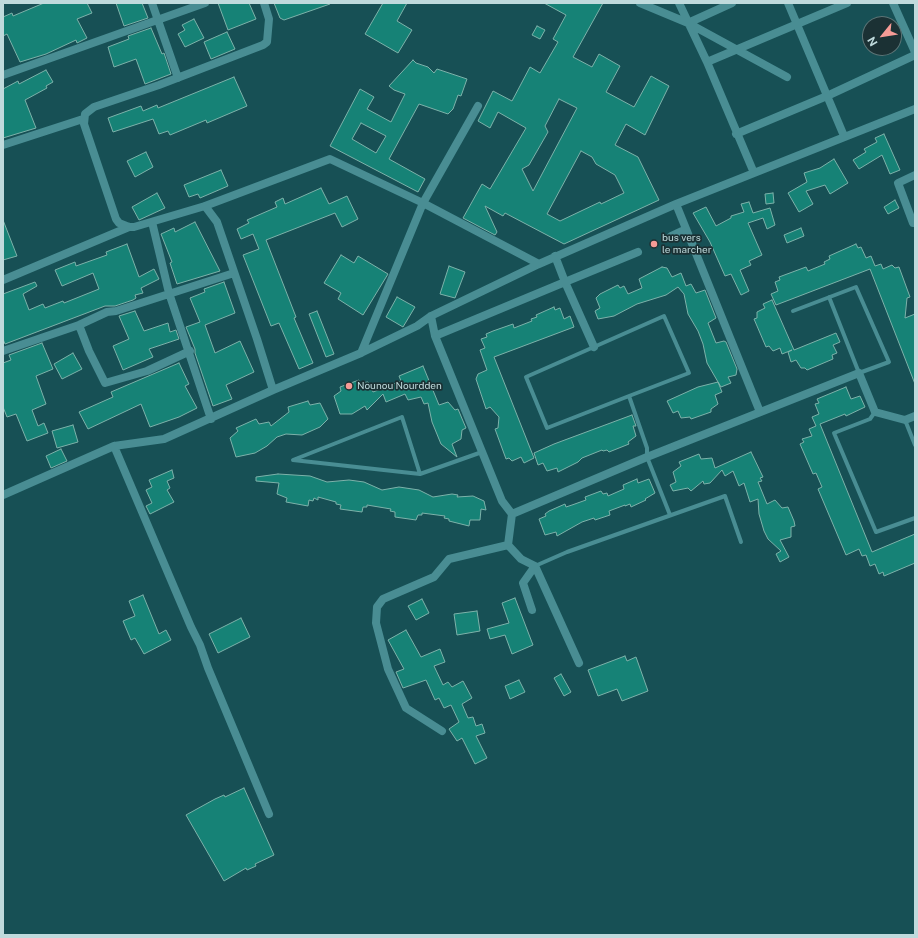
<!DOCTYPE html>
<html>
<head>
<meta charset="utf-8">
<style>
	body { margin:0 }
	#map { position:relative; width:918px; height:938px; overflow:hidden; background:#175055; font-family:"Public Sans",sans-serif }
	canvas { display:block }
	.frame { position:absolute; inset:0; border:4px solid #bfdadc; pointer-events:none }
	.north { position:absolute; left:862px; top:16px; width:40px; height:40px; box-sizing:border-box; background:#1b3134; border:1px solid #5d7577; border-radius:50%; rotate:240deg; font-size:11px; font-weight:700; line-height:16px; text-align:center; color:#bfdadc }
	.north::after { content:''; display:block; margin:auto; width:14px; height:18px; background:#f59b96; clip-path:polygon(50% 0,100% 100%,50% 72%,0 100%) }
</style>
</head>
<body>
<div id="map">
<canvas width="918" height="938"></canvas>
<div class="frame"></div>
<div class="north">N</div>
</div>
<script>
const context = document.querySelector('canvas').getContext('2d');
context.lineJoin = 'round';
function fill(path, color) { context.fillStyle = color; context.fill(path, 'evenodd'); }
const shape = rows => new Path2D(rows.map(r => 'M' + r).join(''));
function trace(path, color, width, dash) { context.strokeStyle = color; context.lineWidth = width; context.lineCap = dash ? 'butt' : 'round'; context.setLineDash(dash || []); context.stroke(path); }
function write(font, color, halo, rows, align = 'center') {
  context.font = font + ' "Public Sans",sans-serif'; context.lineWidth = 3.5; context.setLineDash([]); context.textBaseline = 'middle'; context.strokeStyle = halo; context.fillStyle = color; for (const [text, x, y, turn = 0] of rows) {
    context.save(); context.translate(x, y); context.rotate((+turn || 0) * Math.PI / 180); context.textAlign = isNaN(turn) ? turn : align; if (halo) context.strokeText(text, 0, 0); context.fillText(text, 0, 0); context.restore();
  }
}
const building = shape([
	[44,3,87,3,92,13,77,19,87,38,77,43,76,40,46,54,20,62,7,34,3,36,3,17,12,13,13,16,44,3],
	[116,3,142,3,148,18,124,26,116,3],
	[218,3,249,3,256,19,228,30,218,3],
	[274,3,330,3,330,4,284,20,280,18,274,3],
	[383,3,407,3,397,21,412,30,398,53,365,34,383,3],
	[544,3,603,3,573,57,592,67,599,54,620,66,606,92,634,107,651,76,669,86,645,135,626,124,615,145,638,157,659,200,564,244,505,213,503,216,485,206,497,232,495,235,463,218,482,184,490,189,526,128,498,112,490,128,478,121,493,91,512,101,530,67,540,73,558,42,553,39,566,15,544,3],
	[559,99,577,108,533,191,522,169,529,165,548,132,545,126,559,99],
	[581,151,592,157,596,164,615,175,624,193,601,204,600,202,560,221,547,214,581,151],
	[194,19,204,38,185,47,178,34,185,30,182,25,194,19],
	[537,26,545,30,540,39,532,35,537,26],
	[151,28,162,54,164,53,171,74,145,84,136,59,114,67,108,47,129,39,128,36,151,28],
	[227,32,235,49,211,59,204,42,227,32],
	[413,60,416,63,428,67,434,73,437,69,467,79,461,96,458,95,453,109,448,114,419,104,389,159,425,179,418,192,330,146,360,89,374,97,367,109,391,122,405,94,394,90,389,86,413,60],
	[361,123,386,136,376,153,352,139,361,123],
	[46,70,53,82,46,86,47,88,25,100,36,128,3,138,3,89,18,81,19,84,46,70],
	[234,77,247,106,207,123,206,120,170,135,168,131,159,134,153,119,113,132,108,118,141,106,143,111,157,105,158,108,234,77],
	[884,134,900,170,890,174,882,155,859,169,853,160,866,152,864,149,877,142,875,138,884,134],
	[146,152,153,167,135,177,127,161,146,152],
	[834,159,848,183,830,194,825,185,806,191,813,204,799,212,788,193,807,182,804,173,820,168,834,159],
	[221,170,228,186,200,198,198,194,189,197,184,185,221,170],
	[321,188,329,204,347,196,358,219,342,227,335,213,266,240,296,317,294,318,313,363,299,369,279,323,271,326,243,255,259,249,253,234,241,239,237,229,249,223,247,220,277,207,275,202,283,198,285,204,321,188],
	[157,193,165,208,139,220,132,207,157,193],
	[773,193,774,203,766,204,765,194,773,193],
	[895,200,899,208,888,214,884,207,895,200],
	[749,202,753,213,770,208,775,225,767,229,763,218,748,223,762,255,749,261,751,265,740,270,749,291,741,295,731,274,725,276,710,242,693,213,706,207,716,226,731,218,731,216,744,212,741,204,749,202],
	[3,220,17,256,3,260,3,220],
	[195,222,220,271,177,284,170,263,172,262,161,234,174,228,175,232,195,222],
	[801,228,804,236,787,243,784,235,801,228],
	[127,244,139,277,154,269,159,279,141,288,143,293,135,295,136,298,133,300,115,306,105,306,5,344,3,339,3,294,35,282,37,286,23,294,29,310,43,304,45,308,63,301,64,303,99,289,93,273,62,286,55,270,75,262,76,266,107,255,106,252,127,244],
	[856,244,858,248,861,247,866,258,871,256,875,266,881,264,883,269,892,265,895,268,899,267,910,297,907,298,905,318,915,314,915,384,870,269,776,305,771,294,778,291,775,282,780,280,779,277,806,267,808,271,825,264,824,262,830,259,829,256,856,244],
	[341,255,354,263,358,256,388,274,363,315,338,299,341,293,324,283,341,255],
	[449,266,465,272,455,298,440,294,449,266],
	[662,267,667,268,672,277,681,273,686,286,691,284,696,293,705,290,716,318,708,323,716,343,724,341,726,342,737,369,736,375,728,377,731,383,721,387,718,382,722,392,715,395,718,404,711,409,711,412,691,419,690,417,681,418,678,411,673,413,667,401,698,387,718,382,707,363,703,344,698,331,688,314,684,294,678,287,666,295,637,304,614,316,598,319,595,311,600,308,596,298,600,294,618,285,620,288,624,286,628,294,642,288,639,279,662,267],
	[224,282,235,313,205,325,215,353,240,341,254,372,226,385,232,399,213,406,195,353,195,349,186,327,200,322,190,298,205,292,204,289,224,282],
	[397,297,415,307,403,327,386,317,397,297],
	[772,300,794,350,836,333,840,342,833,345,837,353,832,355,833,359,807,370,805,368,801,368,796,360,791,362,788,352,792,350,782,354,780,348,773,351,769,346,766,347,754,319,757,318,757,312,765,308,763,304,772,300],
	[554,307,555,310,560,308,564,319,570,316,574,327,494,357,534,458,524,463,521,457,512,461,509,458,506,459,495,429,498,428,499,417,490,407,486,409,476,379,478,374,487,370,480,350,485,348,481,339,487,337,486,334,493,331,513,324,514,328,532,321,531,319,537,317,536,315,554,307],
	[135,311,144,331,168,323,170,332,176,330,179,339,149,349,153,357,123,370,113,346,129,339,119,316,135,311],
	[317,311,334,354,326,357,309,314,317,311],
	[42,343,53,369,36,376,46,404,32,410,38,426,44,423,48,433,27,441,16,414,7,417,3,407,3,363,11,360,9,355,42,343],
	[73,353,82,369,62,379,54,364,73,353],
	[179,363,189,384,185,386,197,408,179,417,150,427,141,404,88,429,79,412,113,397,111,392,179,363],
	[423,366,439,405,448,402,455,410,458,409,463,421,466,428,462,430,461,439,452,444,457,457,441,444,432,422,428,403,424,404,421,397,408,400,405,394,386,402,383,394,367,410,365,406,352,414,340,414,334,396,341,391,340,387,359,380,360,383,368,382,373,392,401,381,399,376,423,366],
	[846,387,851,399,860,396,865,407,846,416,845,414,820,424,872,552,915,534,915,563,884,576,883,572,879,574,875,564,870,566,866,555,862,556,859,549,846,555,818,489,822,487,816,473,813,474,800,444,804,442,802,439,812,436,809,429,816,426,812,417,819,414,815,404,819,403,817,399,846,387],
	[308,401,310,405,320,403,328,419,320,427,302,435,286,434,277,437,267,446,255,453,236,457,230,438,238,431,236,428,256,419,259,424,269,422,271,426,289,412,288,407,308,401],
	[632,415,636,426,633,426,636,436,628,442,629,444,609,452,607,450,603,451,602,450,582,458,578,462,558,472,557,468,547,471,543,463,538,465,534,453,554,444,632,415],
	[73,425,78,442,57,448,52,431,73,425],
	[61,449,67,461,51,468,46,456,61,449],
	[751,452,763,477,760,478,762,481,758,482,767,504,775,500,782,508,788,507,794,521,795,526,791,527,791,537,780,540,789,557,780,562,776,554,781,551,768,539,764,531,759,514,758,499,750,502,744,483,739,486,733,471,725,476,722,470,710,483,704,484,703,481,691,491,688,488,673,491,670,485,676,482,673,472,681,466,679,462,699,454,701,459,712,458,715,468,751,452],
	[172,470,174,478,167,481,170,488,167,490,174,502,150,514,146,506,152,503,146,490,152,487,149,480,172,470],
	[278,474,310,476,327,482,349,480,364,482,382,490,399,487,419,490,433,497,452,494,458,495,457,497,473,496,484,501,486,510,481,509,480,520,470,520,469,526,449,521,449,519,444,518,445,516,422,513,422,515,418,515,416,520,395,517,395,512,390,511,391,509,367,505,367,507,363,507,362,512,340,509,341,505,336,504,336,502,318,497,318,500,314,498,313,501,309,500,308,506,286,502,287,498,277,494,279,483,256,481,256,477,278,474],
	[637,479,638,483,649,479,655,493,645,499,646,500,631,507,630,504,625,506,625,505,609,511,610,515,595,520,594,518,582,522,557,536,556,532,545,535,539,519,546,516,545,514,549,511,565,504,566,507,572,505,586,500,585,497,601,491,603,494,607,493,608,496,624,489,623,485,637,479],
	[143,595,159,634,166,630,171,640,144,654,135,638,131,640,123,621,135,616,129,601,143,595],
	[515,598,533,645,512,654,505,635,490,639,487,629,509,623,502,603,515,598],
	[422,599,429,613,416,620,408,606,422,599],
	[477,611,480,631,457,635,454,614,477,611],
	[241,618,250,637,218,653,209,634,241,618],
	[406,630,421,657,440,649,445,662,434,666,443,685,448,682,452,687,463,681,472,698,462,704,468,718,473,717,476,726,482,724,485,733,476,736,487,758,475,764,462,738,457,741,449,729,459,722,451,705,444,708,439,698,435,700,426,680,403,688,396,672,404,669,388,640,406,630],
	[625,656,627,661,636,657,648,691,622,701,617,689,598,696,588,670,625,656],
	[561,674,571,692,564,696,554,678,561,674],
	[519,680,525,692,510,699,505,686,519,680],
	[244,788,274,855,255,864,256,866,247,870,246,868,224,881,186,815,215,799,224,795,225,797,244,788]
]);
fill(building, '#168276');
trace(building, '#7db2aa', 1);
trace(shape([
	[793,311,856,287,889,362,859,373,829,297],
	[629,396,547,428,526,377,664,316,689,373,629,396,647,448,647,457,670,515],
	[875,412,870,419,834,433,876,532,915,518],
	[905,420,915,445],
	[420,474,402,417,293,460,420,474,482,452],
	[535,566,567,552,725,496,741,542]
]), '#498d93', 4);
trace(shape([
	[152,3,178,78],
	[264,3,269,19,267,42,263,45,159,85,94,107,85,114,84,124,116,219,119,223,129,227,134,227,205,206,330,159,423,203,361,353],
	[640,3,688,23,787,77],
	[679,3,707,62,754,173],
	[788,3,844,136],
	[893,3,915,52],
	[688,23,732,3],
	[707,62,847,3],
	[3,75,205,3],
	[478,106,423,203,539,264],
	[736,134,827,96,915,55],
	[3,145,83,119],
	[915,175,898,183,913,223,915,223],
	[676,204,760,412],
	[205,206,217,222,257,339,273,390],
	[152,222,169,293,211,419],
	[671,236,686,229],
	[555,256,565,282,638,252],
	[3,280,129,227],
	[431,316,435,336,502,501,512,514,647,457,859,373,875,412,905,420,915,416],
	[79,325,89,351,105,383,147,371,190,351],
	[435,336,565,282,594,347],
	[3,351,79,325,107,312,116,311,234,273],
	[114,446,191,627,200,645,208,668,269,814],
	[3,495,114,446,164,439,273,390,361,353,417,326,431,316,539,264,676,204,915,109],
	[508,545,521,559,535,566,579,663],
	[508,545,512,514],
	[532,610,523,583,535,566],
	[442,731,406,708,388,669,376,623,377,607,383,599,434,577,449,559,508,545]
]), '#498d93', 8);
for (const [x, y, r, color] of [
	[654,244,4,"#f59b96"],
	[349,386,4,"#f59b96"]
]) { const dot = new Path2D(); dot.arc(x, y, r, 0, 2 * Math.PI); context.fillStyle = color; context.fill(dot); trace(dot, '#1b3134', 1.5); }
write('10px', '#bfdadc', '#1b3134', [
	["bus vers",662,238],
	["le marcher",662,250],
	["Nounou Nourdden",357,386]
], 'left');
</script>
</body>
</html>
